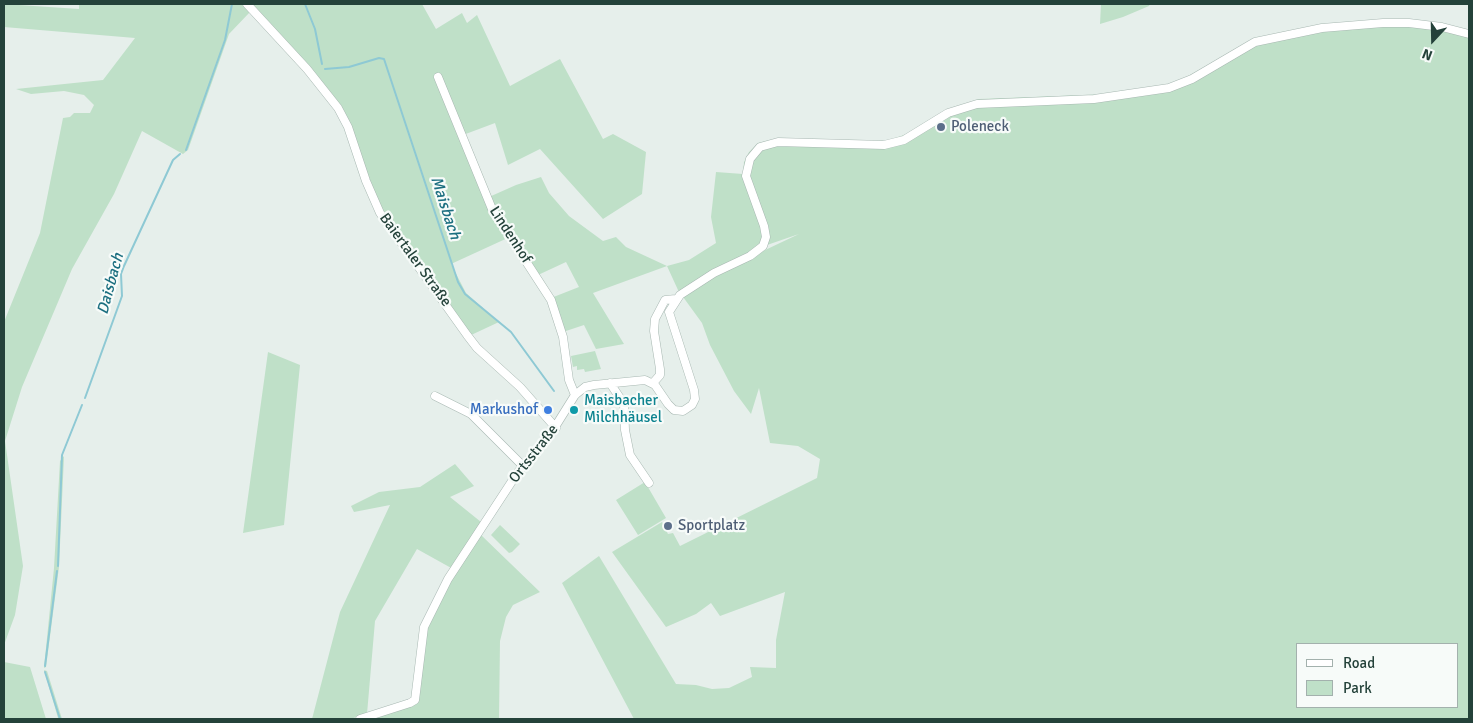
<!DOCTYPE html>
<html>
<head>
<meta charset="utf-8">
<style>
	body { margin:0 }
	#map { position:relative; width:1473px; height:723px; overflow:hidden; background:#e6efeb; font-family:Signika,sans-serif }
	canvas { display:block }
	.frame { position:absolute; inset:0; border:5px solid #24423a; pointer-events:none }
	.legend { position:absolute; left:1296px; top:643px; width:162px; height:65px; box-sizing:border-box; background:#f7fbf9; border:1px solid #a3b1ad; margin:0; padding:6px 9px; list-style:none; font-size:15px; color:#24423a }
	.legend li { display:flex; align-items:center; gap:10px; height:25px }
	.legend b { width:25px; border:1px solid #a3b1ad }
	.north { position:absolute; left:1408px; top:15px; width:50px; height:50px; -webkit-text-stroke:4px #f7fbf9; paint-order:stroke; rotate:201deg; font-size:14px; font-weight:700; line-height:20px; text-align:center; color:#24423a }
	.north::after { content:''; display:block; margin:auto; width:18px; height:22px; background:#24423a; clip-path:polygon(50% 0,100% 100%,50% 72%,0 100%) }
</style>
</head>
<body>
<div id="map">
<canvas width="1473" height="723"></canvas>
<div class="frame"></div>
<ul class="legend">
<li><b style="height:6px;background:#fff"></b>Road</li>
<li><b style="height:14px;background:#bfe0c8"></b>Park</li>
</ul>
<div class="north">N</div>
</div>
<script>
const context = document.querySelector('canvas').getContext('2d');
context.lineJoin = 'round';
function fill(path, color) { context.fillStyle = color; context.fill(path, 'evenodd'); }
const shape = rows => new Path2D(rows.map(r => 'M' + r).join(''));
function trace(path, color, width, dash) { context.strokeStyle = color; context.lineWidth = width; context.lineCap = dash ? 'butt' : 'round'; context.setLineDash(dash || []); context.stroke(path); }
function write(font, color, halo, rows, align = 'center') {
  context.font = font + ' Signika,sans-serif'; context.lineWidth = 4.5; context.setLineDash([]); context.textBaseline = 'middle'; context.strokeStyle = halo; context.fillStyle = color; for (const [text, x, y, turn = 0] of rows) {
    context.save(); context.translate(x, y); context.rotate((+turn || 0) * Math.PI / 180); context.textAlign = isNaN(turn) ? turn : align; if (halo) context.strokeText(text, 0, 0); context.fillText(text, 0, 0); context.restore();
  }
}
fill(shape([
	[4,4,79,9,79,4,245,4,250,12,229,34,188,150,183,154,142,131,114,194,72,269,22,387,5,441,23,566,15,615,4,645,4,322,40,233,63,118,70,117,74,113,90,113,94,105,84,95,64,91,31,94,16,89,103,80,135,38,4,27],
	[250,4,422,4,436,29,462,13,467,23,477,15,510,86,560,59,603,139,613,134,646,152,642,194,603,219,540,149,508,165,495,123,463,135,489,197,516,185,541,177,549,193,569,216,603,241,616,237,626,247,667,266,689,260,716,243,711,217,716,172,743,174,744,162,749,152,758,143,771,140,885,142,917,130,946,111,979,99,1111,94,1172,85,1255,39,1324,24,1391,20,1469,33,1469,719,634,719,562,583,599,556,676,684,696,685,712,689,729,688,752,677,750,667,776,668,776,640,785,592,720,616,711,603,696,614,666,627,612,552,662,522,668,534,673,533,680,546,817,478,820,459,798,446,770,443,759,388,751,414,734,391,710,345,702,323,678,290,667,266,593,293,624,344,596,349,584,325,563,332,551,298,579,287,566,262,538,275,512,236,451,264,466,293,499,322,469,336,381,210,348,121],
	[769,233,767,245,799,234,763,251,762,241],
	[1297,644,1457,644,1457,707,1297,707],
	[1101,4,1150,4,1149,6,1123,17,1100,24],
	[595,351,601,369,585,372,584,369,577,370,577,366,573,367,571,356],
	[268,352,300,365,284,525,243,533],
	[64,456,59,567,46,667,44,668,54,568,60,461],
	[455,464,474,486,450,497,481,522,453,569,417,549,375,621,367,714,350,719,312,719,340,612,390,505,354,512,351,506,379,492,420,487],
	[645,482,666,518,638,535,616,500],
	[500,525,520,544,512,552,509,553,491,535],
	[481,535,540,592,513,605,506,617,500,641,499,719,364,719,417,701,427,625,452,579],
	[4,662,30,667,46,719,4,719],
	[44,670,47,671,62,719,58,718]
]), '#bfe0c8');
trace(shape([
	[305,4,315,29,322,64],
	[325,69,349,67,379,58,384,59,458,282,465,294,511,332,554,391],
	[186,150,225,40,232,4],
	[85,398,122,296,121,274,124,266,173,160,180,154],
	[58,566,62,455,82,405],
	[45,666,57,571],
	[45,672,60,719]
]), '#8ec9d4', 2);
const minor = shape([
	[247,4,307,69,338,108,348,127,366,181,380,213,467,335,477,348,520,387,556,428],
	[438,77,492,209,551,300,563,337,569,380,575,395],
	[610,383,624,404,625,430,630,455,649,483],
	[653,383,660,375,660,369,654,331,655,319,665,300,676,299],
	[435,396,471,414,523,466],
	[360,719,410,703,415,700,424,627,448,579,518,472,550,435,575,395,585,387,594,385,645,380,655,385,668,404,674,410,683,411,692,405,695,399,694,390,669,312,680,295,714,273,750,256,763,246,766,237,764,226,746,176,750,159,760,147,778,142,884,145,904,140,948,113,977,104,1094,99,1169,88,1192,79,1255,42,1322,28,1383,23,1409,23,1442,27,1469,34]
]);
trace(minor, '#a8b8b2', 9);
trace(minor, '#fff', 8);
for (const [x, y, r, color] of [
	[941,127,5,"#5c6f8a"],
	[548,410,5,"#3f7fe0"],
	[574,410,5,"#0f9aa8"],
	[668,526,5,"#5c6f8a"]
]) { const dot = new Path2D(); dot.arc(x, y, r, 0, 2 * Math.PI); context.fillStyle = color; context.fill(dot); trace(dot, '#f7fbf9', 2); }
write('15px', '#4e5e75', '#f7fbf9', [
	["Poleneck",951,127],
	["Sportplatz",678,526]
], 'left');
write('15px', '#24423a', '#f7fbf9', [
	["Lindenhof",510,235,57],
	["Baiertaler Straße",415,260,54],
	["Ortsstraße",534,454,-52]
]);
write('15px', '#0d838f', '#f7fbf9', [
	["Maisbacher",584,401],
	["Milchhäusel",584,418]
], 'left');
write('15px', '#366cbe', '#f7fbf9', [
	["Markushof",538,410]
], 'right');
write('italic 16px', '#1c6f80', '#f7fbf9', [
	["Maisbach",445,208,72],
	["Daisbach",111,284,-75]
]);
</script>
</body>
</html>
